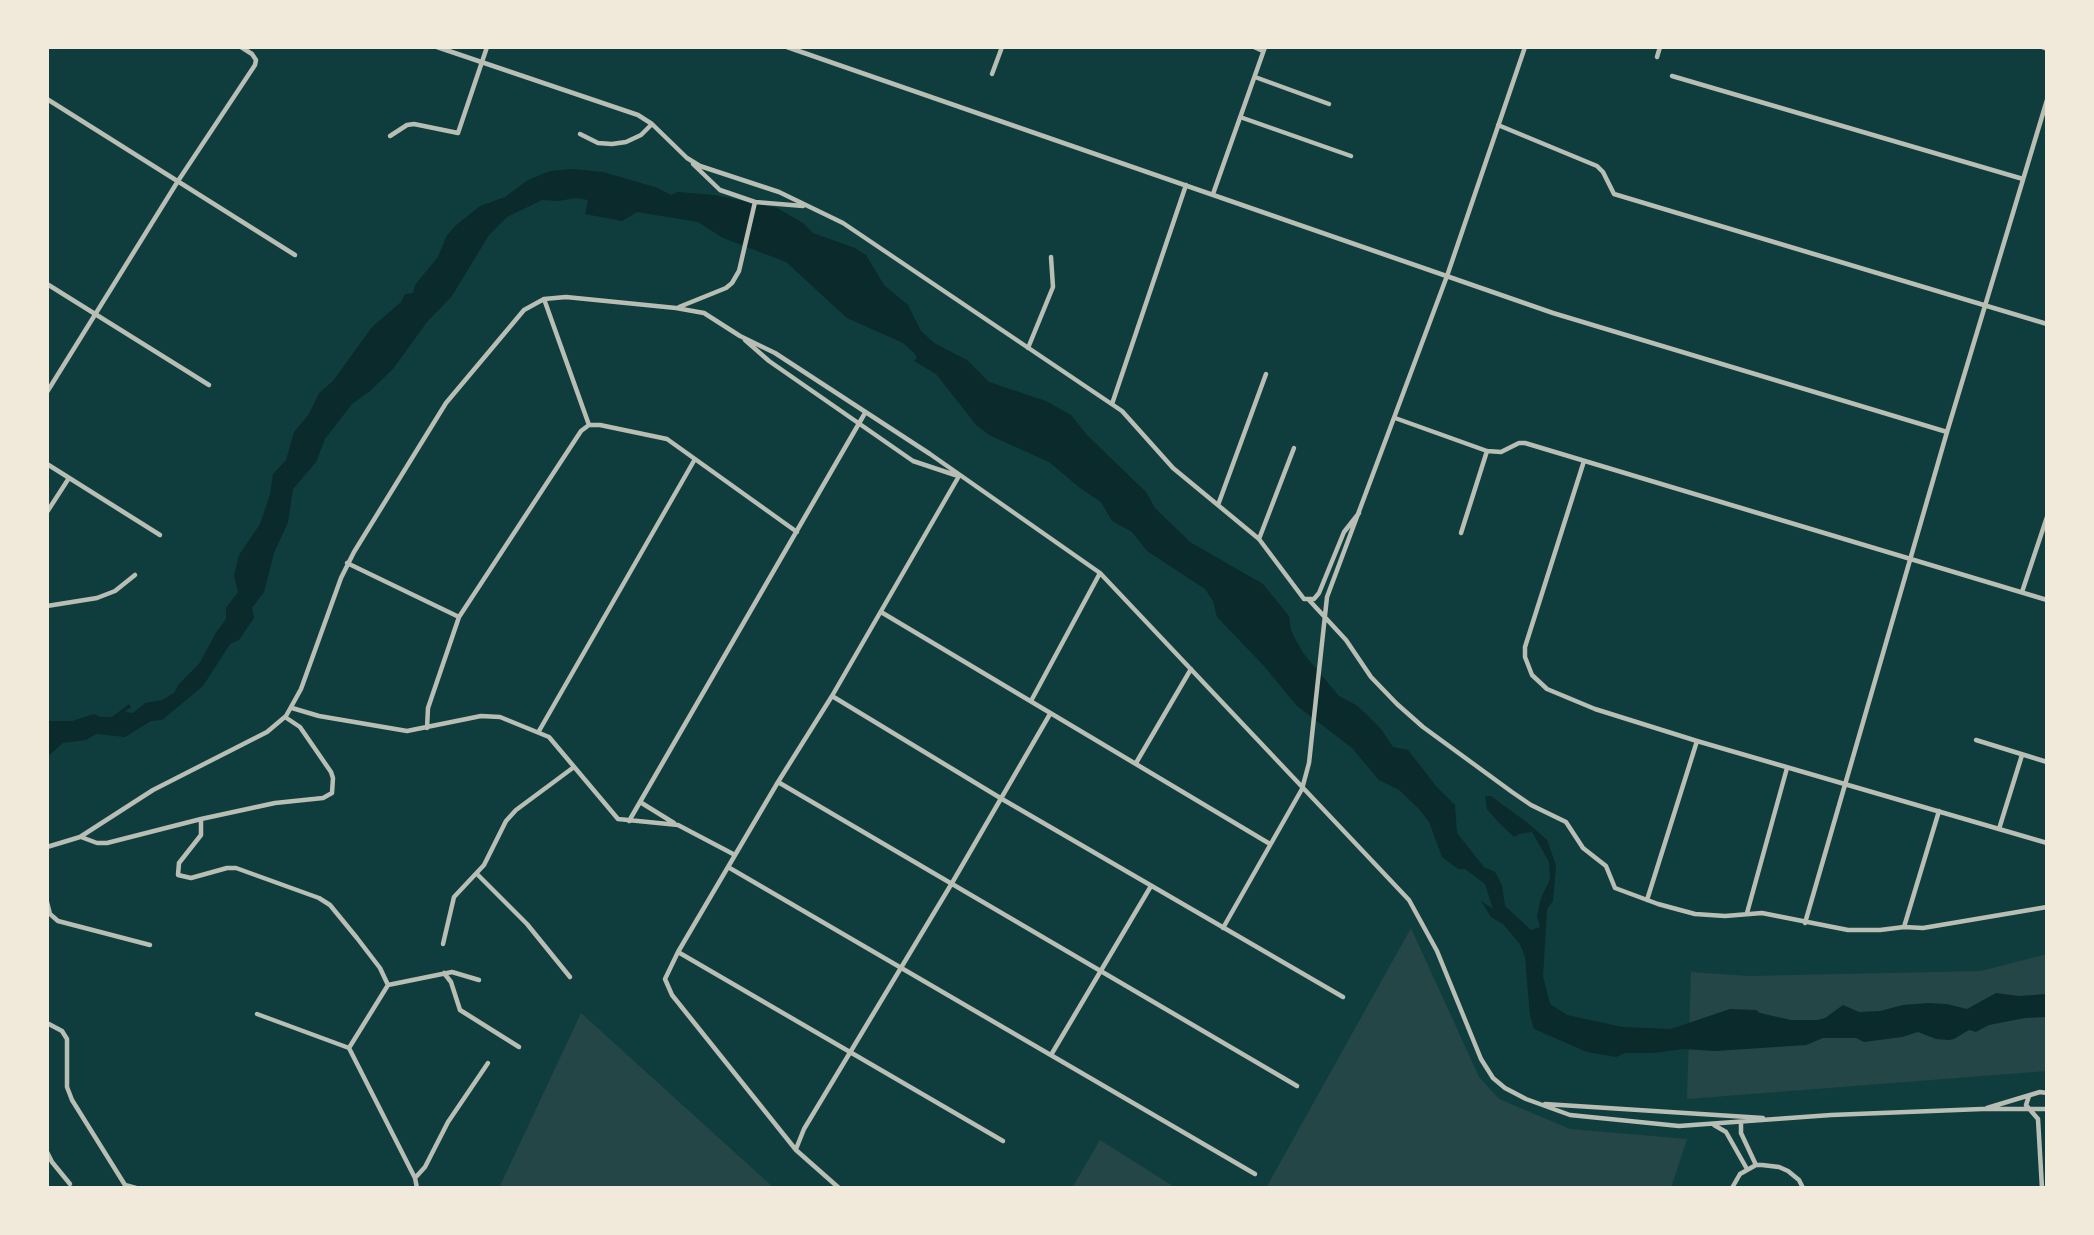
<!DOCTYPE html>
<html>
<head>
<meta charset="utf-8">
<style>
	body { margin:0 }
	#map { position:relative; width:2094px; height:1235px; overflow:hidden; background:#0f3d3e; font-family:Cabin,sans-serif }
	canvas { display:block }
	.frame { position:absolute; inset:0; border:49px solid #f1e9da; pointer-events:none }
</style>
</head>
<body>
<div id="map">
<canvas width="2094" height="1235"></canvas>
<div class="frame"></div>
</div>
<script>
const context = document.querySelector('canvas').getContext('2d');
context.lineJoin = 'round';
function fill(path, color) { context.fillStyle = color; context.fill(path, 'evenodd'); }
const shape = rows => new Path2D(rows.map(r => 'M' + r).join(''));
function trace(path, color, width, dash) { context.strokeStyle = color; context.lineWidth = width; context.lineCap = dash ? 'butt' : 'round'; context.setLineDash(dash || []); context.stroke(path); }
fill(shape([
	[1411,928,1479,1077,1499,1099,1570,1129,1687,1139,1671,1188,1266,1188],
	[2047,954,2047,1071,1687,1099,1691,972,1749,976,1981,971],
	[581,1013,774,1188,499,1188],
	[1100,1140,1176,1188,1072,1188]
]), '#244646');
fill(shape([
	[573,169,603,172,658,188,671,195,678,192,715,195,777,208,803,223,813,233,855,248,866,255,884,285,908,305,921,331,934,343,967,360,989,382,1046,401,1071,415,1087,435,1146,492,1155,508,1190,542,1263,584,1289,616,1291,631,1303,653,1339,696,1356,705,1365,713,1381,729,1393,747,1408,750,1436,786,1455,805,1457,833,1484,867,1495,872,1502,885,1505,906,1531,930,1540,927,1537,916,1541,898,1550,879,1549,862,1532,832,1519,834,1514,837,1499,823,1487,809,1485,796,1491,796,1529,824,1547,840,1556,865,1553,901,1547,909,1543,976,1550,1004,1567,1015,1622,1027,1671,1029,1730,1009,1756,1010,1760,1013,1791,1020,1817,1020,1825,1018,1843,1005,1859,1012,1880,1011,1903,1005,1928,1003,1947,1004,1967,1009,1996,993,2019,996,2047,994,2047,1017,2025,1018,1989,1025,1976,1032,1969,1030,1954,1039,1949,1040,1936,1039,1918,1032,1902,1037,1864,1042,1856,1038,1823,1038,1806,1045,1715,1051,1684,1049,1653,1053,1625,1053,1616,1057,1587,1052,1534,1029,1530,1016,1525,957,1520,944,1503,924,1491,917,1481,901,1493,909,1485,884,1465,869,1458,869,1442,857,1429,822,1419,809,1399,790,1379,780,1352,748,1297,706,1264,666,1217,617,1213,601,1205,589,1147,551,1132,532,1112,521,1101,502,1080,488,1049,462,991,436,977,426,936,374,914,361,917,358,915,354,903,343,847,318,786,262,723,238,698,222,637,212,622,221,585,214,588,200,576,198,558,201,542,200,507,217,489,235,452,296,427,322,393,369,370,391,352,404,325,439,316,462,293,489,288,522,274,553,264,592,252,608,254,618,239,640,230,644,203,686,162,720,151,721,125,737,96,734,86,740,63,743,47,757,47,721,72,721,94,714,100,717,112,717,129,704,131,707,125,712,133,713,145,703,162,700,174,693,179,684,199,664,217,631,226,619,226,608,238,592,234,576,239,555,260,524,270,494,273,474,286,460,294,432,309,414,319,393,333,381,372,327,401,302,405,294,413,293,415,285,438,257,446,237,454,227,480,206,505,197,528,180,550,171]
]), '#0a2a2b');
trace(shape([
	[437,47,638,115,652,124,687,158,700,166,779,192,843,223,1122,411,1173,468,1259,539,1304,599,1314,599,1319,593,1344,532,1359,513],
	[787,47,1553,313,1947,432],
	[1254,47,1263,51],
	[2042,47,2047,49],
	[1657,57,1660,47],
	[992,74,1002,47],
	[1672,76,2023,179],
	[1255,77,1329,104],
	[47,99,295,255],
	[1240,117,1351,156],
	[1498,125,1597,166,1603,172,1614,194,2047,324],
	[580,134,598,143,612,144,626,142,641,135,652,124],
	[390,136,407,125,414,124,458,133,487,47],
	[693,164,720,190,755,202],
	[1213,194,1265,47],
	[47,284,209,385],
	[544,299,589,425],
	[679,307,726,288,732,283,739,271,755,202,803,206],
	[745,340,769,361,913,461,955,475],
	[1028,348,1053,287,1051,257],
	[47,392,178,181,255,65,256,60,252,54,241,47],
	[1112,404,1186,185],
	[1395,418,1487,451,1501,452,1519,443,1525,443,2047,600],
	[589,425,600,425,667,439,797,532],
	[1584,461,1525,647,1525,657,1532,675,1547,689,1595,709,1697,741,2047,843],
	[47,464,160,535],
	[1218,505,1266,374],
	[47,512,69,478],
	[1461,533,1487,451],
	[1259,539,1294,448],
	[347,563,459,617],
	[2022,592,2047,517],
	[1309,600,1346,640,1371,677,1397,704,1423,727,1512,792,1531,805,1566,822,1583,848,1606,866,1615,888,1658,904,1695,914,1725,916,1762,913,1848,930,1880,930,1904,927,1923,928,2047,907],
	[47,606,97,598,115,591,135,575],
	[881,612,1270,844],
	[832,696,1002,799,1343,997],
	[1031,701,1100,573],
	[292,708,319,716,407,731,481,716,500,717,549,737,618,819,678,825,735,855],
	[427,728,428,708,459,617,581,431,589,425],
	[539,731,695,459],
	[1976,740,2047,762],
	[1136,763,1191,669],
	[778,782,1297,1086],
	[640,802,674,823],
	[201,819,275,803,323,798,332,793,333,778,331,772,300,727,285,717],
	[629,821,865,413],
	[1999,829,2022,755],
	[81,837,97,843,107,843,201,819,201,835,179,863,178,875,191,878,227,868,236,868,319,898,330,905,357,938,380,968,388,985],
	[47,847,80,837,153,790,267,732,286,716,301,689,341,578,354,552,446,403,524,310,544,299,566,297,676,308,704,313,740,336,775,353,930,454,1100,573,1409,900,1437,951,1481,1059,1493,1078,1505,1088,1526,1099,1570,1115,1679,1126,1831,1115,1982,1109,2047,1109],
	[728,867,1255,1174],
	[477,874,527,924,570,977],
	[1647,900,1697,741],
	[47,902,50,914,58,921,150,945],
	[1747,913,1787,768],
	[1805,923,1947,432,2047,100],
	[1904,927,1939,811],
	[1223,928,1302,789,1309,763,1327,597,1447,276,1525,47],
	[443,944,454,897,484,865,506,821,516,810,574,767],
	[678,952,1003,1141],
	[444,973,451,982,460,1010,519,1047],
	[257,1014,349,1048,415,1178,417,1188],
	[47,1023,62,1031,67,1039,67,1087,72,1100,125,1185,136,1188],
	[349,1048,388,985,452,972,479,980],
	[1051,1055,1151,886],
	[2029,1096,2026,1105,2038,1119,2042,1188],
	[1545,1104,1763,1118],
	[1987,1108,2040,1092,2047,1093],
	[1741,1122,1741,1133,1756,1165],
	[1714,1125,1726,1132,1747,1169],
	[796,1149,804,1129,952,883,1050,714],
	[47,1152,52,1162,70,1184],
	[415,1178,425,1167,448,1122,488,1063],
	[839,1188,796,1150,672,995,665,979,678,952,778,782,832,696,959,476],
	[1732,1188,1740,1174,1756,1165,1762,1165,1779,1167,1788,1171,1799,1180,1803,1188]
]), '#b8beb3', 4.5);
</script>
</body>
</html>
